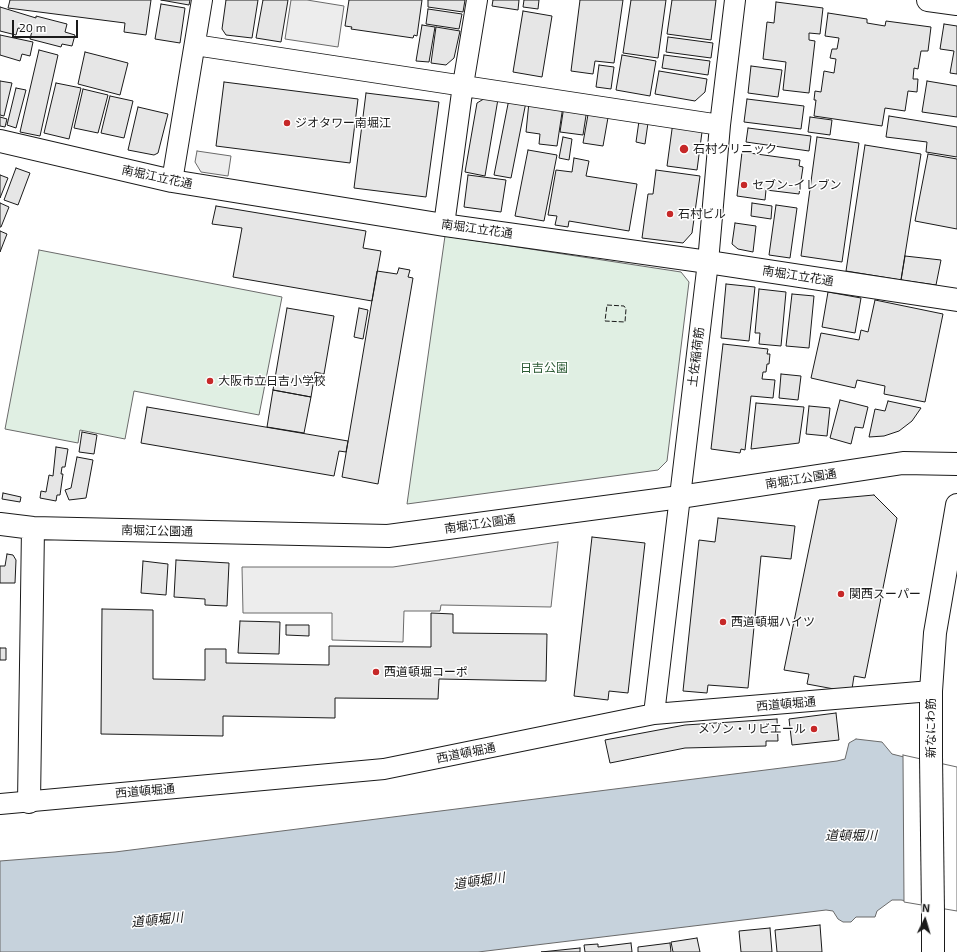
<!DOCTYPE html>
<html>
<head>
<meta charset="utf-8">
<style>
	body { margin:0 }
	#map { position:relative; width:957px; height:952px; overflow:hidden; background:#fff; font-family:"Exo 2",sans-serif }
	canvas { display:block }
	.north { position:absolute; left:905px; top:900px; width:40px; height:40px; -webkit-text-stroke:3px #fff; paint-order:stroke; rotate:5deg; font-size:11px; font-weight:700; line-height:16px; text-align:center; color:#1a1a1a }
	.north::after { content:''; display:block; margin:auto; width:14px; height:18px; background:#1a1a1a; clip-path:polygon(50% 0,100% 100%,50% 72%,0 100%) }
	.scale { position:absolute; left:12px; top:20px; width:66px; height:18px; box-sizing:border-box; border:2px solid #1a1a1a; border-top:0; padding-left:5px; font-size:12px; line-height:14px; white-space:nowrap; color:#1a1a1a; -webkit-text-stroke:3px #fff; paint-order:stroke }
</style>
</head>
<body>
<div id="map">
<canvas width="957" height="952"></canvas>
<div class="north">N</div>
<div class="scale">20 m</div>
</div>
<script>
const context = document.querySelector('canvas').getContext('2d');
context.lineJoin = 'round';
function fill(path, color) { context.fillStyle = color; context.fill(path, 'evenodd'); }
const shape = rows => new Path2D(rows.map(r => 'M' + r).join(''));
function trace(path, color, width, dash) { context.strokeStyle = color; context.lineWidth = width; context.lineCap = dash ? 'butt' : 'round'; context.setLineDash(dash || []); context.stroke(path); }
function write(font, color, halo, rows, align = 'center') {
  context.font = font + ' "Exo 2","Noto Sans JP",sans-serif'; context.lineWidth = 3; context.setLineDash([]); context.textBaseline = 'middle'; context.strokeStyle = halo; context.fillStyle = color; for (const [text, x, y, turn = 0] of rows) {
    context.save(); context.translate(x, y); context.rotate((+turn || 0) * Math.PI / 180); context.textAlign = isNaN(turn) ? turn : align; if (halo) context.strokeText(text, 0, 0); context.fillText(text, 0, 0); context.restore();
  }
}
const green = shape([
	[445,236,681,272,689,282,667,461,658,470,407,504,445,236],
	[39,250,282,297,259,415,134,391,125,439,80,430,78,443,5,429,39,250]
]);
fill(green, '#e0efe3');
trace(green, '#6a6a6a', 1);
const parking = shape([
	[291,0,307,0,344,6,338,47,285,39,291,0],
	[197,151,231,156,228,176,201,172,195,162,197,151],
	[558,542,551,607,441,605,440,611,404,611,403,642,332,640,332,613,243,613,242,567,393,567,558,542]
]);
fill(parking, '#ededed');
trace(parking, '#6a6a6a', 1);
const water = shape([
	[856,739,882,742,892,754,904,757,957,909,901,900,892,900,877,911,875,917,856,917,851,922,843,922,838,919,833,911,826,910,478,952,0,952,0,861,115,852,837,761,845,759,849,743,856,739]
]);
fill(water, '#c6d2dc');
trace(water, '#6a6a6a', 1);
const pier = shape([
	[903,755,957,767,957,911,904,902,903,755]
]);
fill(pier, '#fff');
trace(pier, '#6a6a6a', 1);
const building = shape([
	[10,0,151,0,146,35,124,32,125,23,8,8,10,0],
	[161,0,190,0,189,5,161,0],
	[226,0,258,0,252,38,226,35,222,29,226,0],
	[263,0,288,0,281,42,256,38,263,0],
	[349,0,422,0,417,36,414,35,413,38,351,29,352,27,345,26,349,0],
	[428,0,465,0,463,12,428,7,428,0],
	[493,0,519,0,518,10,492,6,493,0],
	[524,0,539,0,538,9,523,7,524,0],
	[580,0,623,0,614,63,595,61,593,74,571,71,580,0],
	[631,0,666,0,658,58,623,53,631,0],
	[672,0,716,0,711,40,667,34,672,0],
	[776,2,823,8,820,34,809,33,809,40,815,41,809,93,783,90,786,62,763,59,767,22,774,23,776,2],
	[161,4,185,8,180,43,155,39,161,4],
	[0,7,36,18,36,16,67,24,65,32,75,35,72,46,62,44,61,47,30,39,32,31,18,28,16,35,0,31,0,7],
	[428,9,462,14,459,29,426,24,428,9],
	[523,11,552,16,542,77,513,72,523,11],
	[828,13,867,19,867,23,885,26,886,21,931,27,928,51,921,51,918,69,914,68,913,79,918,79,917,92,908,91,905,111,885,108,882,126,814,116,816,100,814,100,815,91,821,92,824,71,834,73,836,59,830,58,832,49,837,49,839,38,825,36,828,13],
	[944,24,957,26,957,74,950,73,954,51,940,49,944,24],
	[422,25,435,27,429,62,416,61,422,25],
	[436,27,460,31,454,58,446,65,431,63,436,27],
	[0,35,33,42,30,56,22,54,20,61,0,55,0,35],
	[668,37,713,43,711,58,666,52,668,37],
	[39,50,58,55,40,136,20,132,39,50],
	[85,52,128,63,120,95,78,84,85,52],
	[622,55,656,61,650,96,616,90,622,55],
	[664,55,710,61,708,75,662,68,664,55],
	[599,65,614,67,611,89,596,87,599,65],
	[751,66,782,70,778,97,748,93,751,66],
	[659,71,707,79,705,92,695,101,655,94,659,71],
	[0,81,12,83,4,116,0,115,0,81],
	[927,81,957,86,957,117,922,112,927,81],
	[224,82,358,99,350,163,216,146,224,82],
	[56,83,81,88,69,139,44,133,56,83],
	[16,88,26,90,16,128,7,125,16,88],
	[83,89,108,95,98,133,74,128,83,89],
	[366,93,439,102,426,197,354,188,366,93],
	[110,96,133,101,124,138,101,133,110,96],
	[487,97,498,99,485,176,465,172,477,103,487,97],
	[509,99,526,102,511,178,494,175,509,99],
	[747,99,804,106,801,129,744,122,747,99],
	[529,102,563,106,557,146,539,144,540,134,526,132,529,102],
	[564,106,587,109,583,135,560,132,564,106],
	[138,107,168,114,158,153,154,155,128,150,138,107],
	[589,109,609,112,603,146,583,143,589,109],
	[889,116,957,127,957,157,926,152,927,142,886,137,889,116],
	[0,117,7,119,5,127,0,126,0,117],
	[810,117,832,120,830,135,808,132,810,117],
	[639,121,648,123,645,144,636,142,639,121],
	[673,122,702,132,697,170,667,166,673,122],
	[748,128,811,136,809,151,746,142,748,128],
	[563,137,572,139,569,160,559,158,563,137],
	[817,137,859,143,842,262,801,256,817,137],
	[865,145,921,154,901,280,846,271,865,145],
	[528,150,557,155,544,221,515,216,528,150],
	[742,152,800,160,799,166,803,167,799,194,766,190,765,200,737,196,742,152],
	[928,154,957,159,957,229,915,221,928,154],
	[574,158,589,161,586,176,637,184,629,231,569,221,568,227,555,225,557,216,548,215,556,170,572,172,574,158],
	[16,168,30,173,18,205,4,200,16,168],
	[656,170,700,176,692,233,683,243,642,238,648,194,653,194,656,170],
	[0,175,8,178,0,198,0,175],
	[468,175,506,180,501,212,464,207,468,175],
	[0,203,9,207,1,227,0,227,0,203],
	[752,203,772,206,771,219,751,216,752,203],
	[776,205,797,208,790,258,769,255,776,205],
	[216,206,366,231,363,248,381,251,372,301,233,277,242,228,212,224,216,206],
	[735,223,756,226,753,252,738,249,732,244,735,223],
	[0,231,7,234,0,252,0,231],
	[905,256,941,260,936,285,901,280,905,256],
	[399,268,410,270,408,277,413,278,378,484,342,477,377,271,397,274,399,268],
	[726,284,755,287,749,341,721,338,726,284],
	[759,289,786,292,781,346,759,344,760,333,755,333,759,289],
	[828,292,861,298,855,333,822,327,828,292],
	[792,294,814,296,809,348,786,346,792,294],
	[875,300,943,314,925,402,884,394,885,386,857,380,855,388,811,378,821,333,859,340,861,330,868,332,875,300],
	[287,308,334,316,324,374,315,372,311,397,273,390,287,308],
	[359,308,368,310,363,339,354,337,359,308],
	[723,344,768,349,767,354,770,354,769,364,767,364,766,372,763,372,762,379,775,380,773,398,751,396,745,450,741,449,740,453,711,449,723,344],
	[781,374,801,376,798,400,779,398,781,374],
	[273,390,311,397,304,433,267,427,273,390],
	[840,400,868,407,863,428,855,427,851,444,830,438,840,400],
	[888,401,921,408,912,421,899,431,884,436,869,437,875,409,885,411,888,401],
	[756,403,804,407,799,443,751,449,756,403],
	[809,406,830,408,827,436,806,434,809,406],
	[147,407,348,441,346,452,339,451,334,476,141,443,147,407],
	[82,432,97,435,94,454,79,452,82,432],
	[56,447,68,449,65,467,62,467,61,474,63,474,60,495,57,495,56,501,40,498,41,491,46,492,49,475,53,476,56,447],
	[77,457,93,460,86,498,69,500,65,490,71,488,77,457],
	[3,493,21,497,20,502,2,499,3,493],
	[874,495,897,518,865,678,854,676,852,689,834,689,807,684,809,674,784,670,819,500,874,495],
	[718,518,795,526,791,559,761,556,748,688,708,685,707,693,683,691,699,540,715,542,718,518],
	[592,537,645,543,628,693,609,691,608,700,574,696,592,537],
	[7,554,13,555,16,560,15,583,0,583,0,566,5,566,7,554],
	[176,560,229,563,227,606,205,605,205,599,174,597,176,560],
	[143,561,168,564,166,595,141,593,143,561],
	[102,609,153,610,153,679,205,680,205,649,226,649,226,663,329,665,329,646,431,647,431,613,453,614,453,633,547,634,546,681,439,679,438,699,335,698,335,718,223,716,223,736,101,734,102,609],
	[240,621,280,622,279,654,238,653,240,621],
	[286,625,309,625,309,636,286,635,286,625],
	[0,648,6,648,6,660,0,660,0,648],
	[836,713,839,740,792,745,789,719,836,713],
	[777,719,778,741,766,741,766,746,685,748,610,763,605,740,685,725,777,719],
	[820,925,822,952,777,952,775,930,820,925],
	[770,928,772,952,741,952,739,931,770,928],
	[697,938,700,952,673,952,671,942,697,938],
	[631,943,632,952,585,952,584,945,598,944,598,947,631,943],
	[670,943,671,952,638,952,638,947,670,943],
	[580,948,580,952,541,952,580,948]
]);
fill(building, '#e6e6e6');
trace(building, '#1a1a1a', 1);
const minor = shape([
	[195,45,720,125],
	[172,181,202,0],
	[444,225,463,85,477,0],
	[654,714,708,262,720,125,735,0],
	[0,804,384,769,654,714,931,691]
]);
const tertiary = shape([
	[928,0,957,4],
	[0,141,172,181,444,225,708,262,957,300],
	[0,524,33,528,388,536,680,497,903,463,957,464],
	[29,802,33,528]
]);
const primary = shape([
	[931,756,931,691,935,633,957,505],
	[933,912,933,952]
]);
trace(minor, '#1a1a1a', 22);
trace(tertiary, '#1a1a1a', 24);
trace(primary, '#1a1a1a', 24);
trace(minor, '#fff', 20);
trace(tertiary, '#fff', 22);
trace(primary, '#fff', 22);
const primaryBridge = shape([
	[931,756,933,912]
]);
trace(primaryBridge, '#1a1a1a', 24, []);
trace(primaryBridge, '#fff', 22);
trace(shape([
	[607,305,624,306,626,309,625,322,605,321,607,305]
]), '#1a1a1a', 1, [5, 2]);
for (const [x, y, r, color] of [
	[287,123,4,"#c62828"],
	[684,149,5,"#c62828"],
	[744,185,4,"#c62828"],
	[670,214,4,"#c62828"],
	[210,381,4,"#c62828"],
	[841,594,4,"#c62828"],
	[723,622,4,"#c62828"],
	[376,672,4,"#c62828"],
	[814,729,4,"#c62828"]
]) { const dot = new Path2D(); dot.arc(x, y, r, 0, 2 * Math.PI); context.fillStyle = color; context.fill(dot); trace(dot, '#fff', 1.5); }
write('12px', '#1a1a1a', '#fff', [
	["ジオタワー南堀江",295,123],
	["石村クリニック",693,149],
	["セブン-イレブン",752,185],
	["石村ビル",678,214],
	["大阪市立日吉小学校",218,381],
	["関西スーパー",849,594],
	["西道頓堀ハイツ",731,622],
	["西道頓堀コーポ",384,672],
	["メゾン・リビエール",806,729,"right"]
], 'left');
write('12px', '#1a1a1a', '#fff', [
	["南堀江立花通",157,177,12],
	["南堀江立花通",477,229,8],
	["南堀江立花通",798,276,9],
	["土佐稲荷筋",696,357,-83],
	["南堀江公園通",801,479,-9],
	["南堀江公園通",480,524,-8],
	["南堀江公園通",157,531,1],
	["西道頓堀通",786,704,-5],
	["新なにわ筋",931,728,-90],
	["西道頓堀通",466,753,-11],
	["西道頓堀通",145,791,-5]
]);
write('12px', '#2b5a34', '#fff', [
	["日吉公園",544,368]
]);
write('italic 13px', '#1a1a1a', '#fff', [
	["道頓堀川",851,836],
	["道頓堀川",479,881,-8],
	["道頓堀川",157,920,-6]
]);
</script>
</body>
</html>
